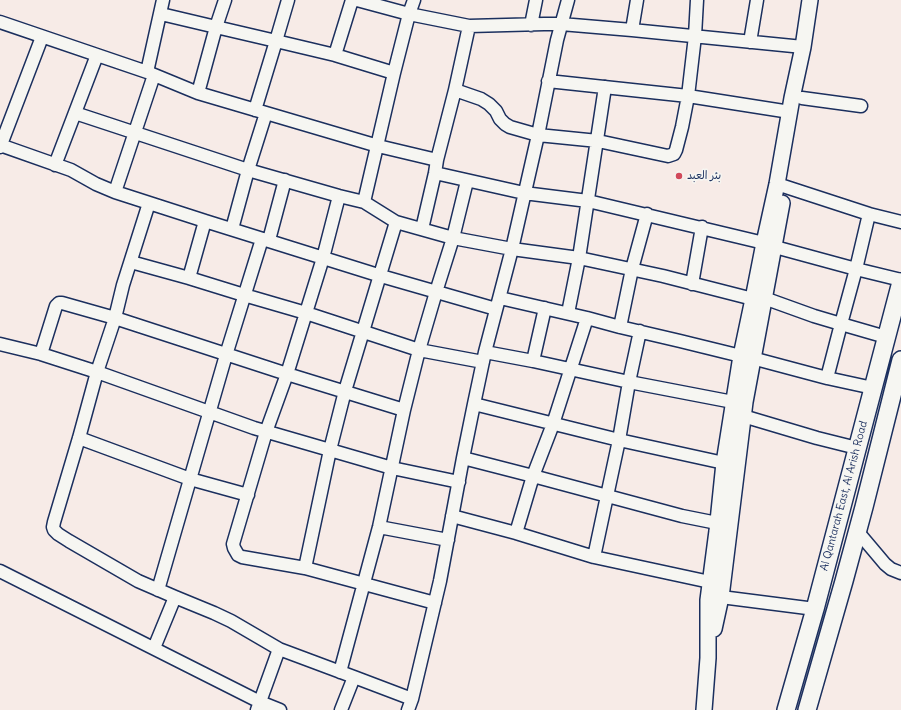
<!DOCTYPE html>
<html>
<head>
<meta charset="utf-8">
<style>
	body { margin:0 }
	canvas { display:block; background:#f7ebe7 }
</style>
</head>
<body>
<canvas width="901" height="710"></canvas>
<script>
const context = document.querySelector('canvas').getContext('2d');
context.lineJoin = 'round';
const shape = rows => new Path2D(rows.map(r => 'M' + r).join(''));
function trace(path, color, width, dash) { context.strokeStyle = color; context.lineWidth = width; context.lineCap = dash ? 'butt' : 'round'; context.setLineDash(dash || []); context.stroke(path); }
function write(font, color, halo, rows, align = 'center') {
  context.font = font + ' Delius,"Playpen Sans Arabic",sans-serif'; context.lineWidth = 3; context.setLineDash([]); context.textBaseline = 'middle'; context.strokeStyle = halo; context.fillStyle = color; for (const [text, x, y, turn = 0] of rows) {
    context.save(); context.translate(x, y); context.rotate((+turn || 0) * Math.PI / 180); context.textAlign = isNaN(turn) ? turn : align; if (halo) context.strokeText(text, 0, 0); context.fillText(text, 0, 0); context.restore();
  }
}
const minor = shape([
	[288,0,276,41,335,55,352,0],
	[357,0,409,14,469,26,544,24,561,24,632,30,803,47],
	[414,0,409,14,394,73,364,202,396,222,453,238,512,249,579,258,663,276,753,299],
	[161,14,216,27,276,41,255,110],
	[0,22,147,72,198,93,378,146,437,160],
	[531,25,536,0],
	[469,26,455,90,481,99,489,104,496,111,500,119,505,124,510,127,538,135,598,141,668,156,674,154,676,150,682,127,688,96,695,36,697,0],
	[632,30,637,0],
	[750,42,757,0],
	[335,55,394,73],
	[147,72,163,0],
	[548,81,688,96,790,112],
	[198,93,216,27,225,0],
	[802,98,861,106],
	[75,113,248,170,339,196,364,202],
	[0,145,71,170,96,184,115,192,205,221],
	[0,147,42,37],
	[55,165,97,55],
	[435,173,524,193,588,201,764,243],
	[115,192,154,75],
	[339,196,323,258,287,374,266,432,233,544,234,548,238,555,242,557,305,568,435,603],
	[149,203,123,285,115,318,97,372,79,438,54,522,53,527,54,530,58,534,69,541,138,581,175,597,214,613,231,621,279,649,354,677],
	[869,214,901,222],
	[232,229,248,170,266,113],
	[422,229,435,173,437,160,455,90],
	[269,240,285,180],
	[775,247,856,269,869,214,777,184],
	[131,262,189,278,244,295,306,313,419,350,483,362],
	[189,278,205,221,381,276,496,309],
	[692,284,702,227],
	[500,298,587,318,620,327,680,341,741,356],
	[568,313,579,258,605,87],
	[620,327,632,269,647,214],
	[886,337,841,324,856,269,901,280],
	[0,344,41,354],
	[485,352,533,361,629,382,733,402],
	[752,358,827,378,841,324,814,316,764,298],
	[533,361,545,308],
	[827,378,873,388],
	[474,404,619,440,724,463],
	[404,410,287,374,115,318,62,303,59,303,56,306,41,354,97,372,254,428,392,468,459,482],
	[743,416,817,438,857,448],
	[79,438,190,479,248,495],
	[463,458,533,476,682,516,717,523],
	[452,516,516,533,594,557,710,582],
	[379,527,448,540],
	[858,532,885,564,891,569,901,573],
	[516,533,533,476,553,424,587,318],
	[594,557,607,496,619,440,629,382,640,331],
	[305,568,330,450,345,391,396,222],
	[0,571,260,702,280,710],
	[158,590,226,355,262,239],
	[721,597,815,609],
	[154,648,175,597],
	[340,672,379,527,404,410,419,350,436,292,453,238,467,181],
	[257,710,279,649],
	[341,710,354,677,412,699],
	[408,710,412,699,440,581,463,458,474,404,485,352,512,249,538,135,557,40,568,0]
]);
const major = shape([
	[714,629,721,597,745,402,782,203],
	[704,710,708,658,708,600,717,531,724,463,741,356,753,299,764,243,777,184,792,98,803,47,810,0]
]);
const highway = shape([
	[786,710,815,609,901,282],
	[807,710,844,581,864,507,901,360]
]);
trace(minor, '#1b2f5e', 15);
trace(major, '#1b2f5e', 18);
trace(highway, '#1b2f5e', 20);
trace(minor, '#f6f6f2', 12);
trace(major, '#f6f6f2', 15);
trace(highway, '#f6f6f2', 17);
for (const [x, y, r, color] of [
	[679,176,4,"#d1495b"]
]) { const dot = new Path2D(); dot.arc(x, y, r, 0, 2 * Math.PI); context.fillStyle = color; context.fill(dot); trace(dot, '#f6f6f2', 1.5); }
write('11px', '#1b2f5e', '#f6f6f2', [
	["بئر العبد",687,176]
], 'left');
write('11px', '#1b2f5e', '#f6f6f2', [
	["Al Qantarah East, Al Arish Road",844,496,-75]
]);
</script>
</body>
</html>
